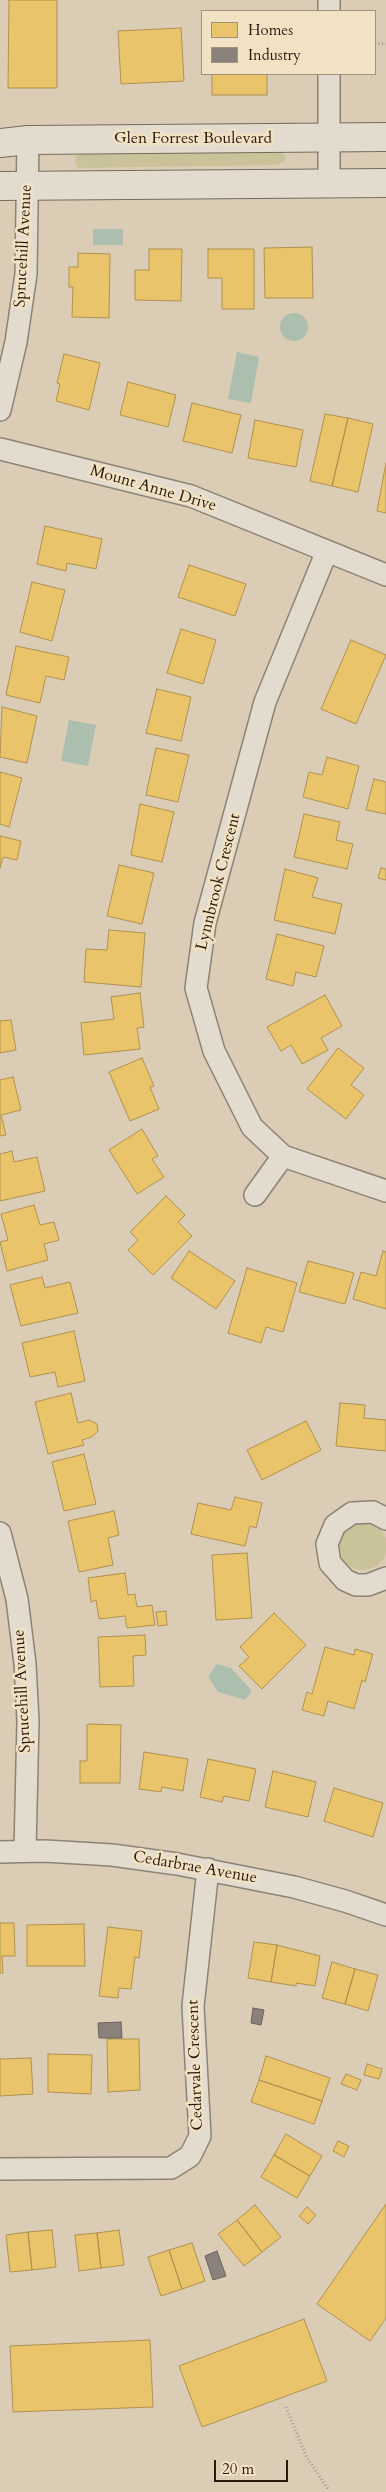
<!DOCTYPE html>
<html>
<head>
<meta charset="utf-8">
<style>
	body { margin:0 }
	#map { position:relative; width:386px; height:2492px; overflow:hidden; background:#dbcdb5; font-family:Cardo,serif }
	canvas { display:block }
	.legend { position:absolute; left:201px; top:10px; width:175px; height:65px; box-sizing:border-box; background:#f2e2c4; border:1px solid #a1927c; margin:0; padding:6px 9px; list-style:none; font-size:15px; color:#28190f }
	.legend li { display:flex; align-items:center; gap:10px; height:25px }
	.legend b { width:25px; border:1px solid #a1927c }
	.scale { position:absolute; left:214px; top:2460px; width:74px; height:22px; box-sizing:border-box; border:2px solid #28190f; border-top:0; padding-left:6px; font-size:15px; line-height:18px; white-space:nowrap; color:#28190f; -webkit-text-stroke:4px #f2e2c4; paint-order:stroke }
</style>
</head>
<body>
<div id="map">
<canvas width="386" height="2492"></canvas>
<ul class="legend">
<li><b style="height:14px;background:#e9c46a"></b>Homes</li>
<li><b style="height:14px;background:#8a817c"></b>Industry</li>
</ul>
<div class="scale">20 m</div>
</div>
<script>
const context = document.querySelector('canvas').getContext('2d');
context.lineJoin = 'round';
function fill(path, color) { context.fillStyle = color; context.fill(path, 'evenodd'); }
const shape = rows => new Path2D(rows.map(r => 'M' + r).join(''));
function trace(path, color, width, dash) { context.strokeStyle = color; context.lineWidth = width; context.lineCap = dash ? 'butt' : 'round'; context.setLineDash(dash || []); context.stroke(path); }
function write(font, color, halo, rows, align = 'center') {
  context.font = font + ' Cardo,serif'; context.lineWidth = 5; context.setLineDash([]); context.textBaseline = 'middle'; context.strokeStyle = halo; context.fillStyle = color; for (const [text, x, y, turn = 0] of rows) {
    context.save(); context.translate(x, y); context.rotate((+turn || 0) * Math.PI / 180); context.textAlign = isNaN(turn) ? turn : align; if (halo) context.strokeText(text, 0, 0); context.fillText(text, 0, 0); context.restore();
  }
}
fill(shape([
	[81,151,279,152,285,155,285,161,277,165,79,168,75,162,76,156],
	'339 1546a24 24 0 1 1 48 0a24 24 0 1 1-48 0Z'
]), '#cac399');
fill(shape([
	[93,229,123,229,123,245,93,245],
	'280 327a14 14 0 1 1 28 0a14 14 0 1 1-28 0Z',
	[237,352,259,357,251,403,228,399],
	[69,720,96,725,88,766,61,761],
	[217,1664,231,1668,252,1691,245,1700,218,1692,208,1677]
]), '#acbeae');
const homes = shape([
	[9,0,57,0,57,88,8,88,9,0],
	[181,28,184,81,121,84,118,31,181,28],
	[212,74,267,74,267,95,212,95,212,74],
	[312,247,313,298,265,298,264,248,312,247],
	[149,249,182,249,181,301,135,300,135,270,149,270,149,249],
	[208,249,254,249,254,309,222,309,222,278,208,278,208,249],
	[78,253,110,254,109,318,72,317,73,287,69,287,69,267,78,267,78,253],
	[64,354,100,363,89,410,56,401,60,384,57,383,64,354],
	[128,382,176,395,168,427,120,415,128,382],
	[192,403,241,415,232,453,183,441,192,403],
	[325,414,348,418,332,486,310,481,325,414],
	[348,418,373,424,358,492,332,486,348,418],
	[255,420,303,430,296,467,248,458,255,420],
	[386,463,386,513,377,511,386,463],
	[45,526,102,539,96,569,67,563,66,571,37,564,45,526],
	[189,565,246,584,235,616,178,597,189,565],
	[32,582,65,590,52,641,20,632,32,582],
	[181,629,216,640,203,684,167,673,181,629],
	[351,640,386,655,356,724,321,709,351,640],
	[16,646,69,657,64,680,46,676,40,703,6,695,16,646],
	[157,689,191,697,181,741,146,733,157,689],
	[2,707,37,716,27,763,0,757,2,707],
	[156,748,189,755,178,802,146,795,156,748],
	[327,757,359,766,348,809,303,797,309,772,322,775,327,757],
	[0,772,22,778,9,827,0,824,0,772],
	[374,779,386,782,386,814,366,810,374,779],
	[140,804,174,812,162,862,131,855,140,804],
	[304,814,340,822,336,840,353,844,347,869,294,857,304,814],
	[0,836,21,841,17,860,3,857,0,868,0,836],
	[119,865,154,873,142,924,107,916,119,865],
	[381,868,386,869,386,880,378,878,381,868],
	[285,869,318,878,312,897,342,904,335,934,274,920,285,869],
	[109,930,145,933,141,987,84,982,86,949,107,950,109,930],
	[277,934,324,946,316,977,296,972,293,986,266,979,277,934],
	[140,993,144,1027,137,1028,140,1049,84,1055,81,1023,114,1019,111,997,140,993],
	[325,995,342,1026,321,1038,328,1050,302,1064,291,1045,281,1051,267,1027,325,995],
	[11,1020,16,1050,0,1053,0,1021,11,1020],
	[338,1048,364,1068,351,1085,364,1095,346,1119,307,1089,338,1048],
	[142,1058,154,1086,150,1087,159,1109,130,1121,109,1072,142,1058],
	[13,1077,21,1110,1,1115,6,1135,0,1136,0,1080,13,1077],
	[142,1129,158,1156,152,1159,164,1177,137,1194,109,1150,142,1129],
	[12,1151,14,1162,37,1157,45,1191,0,1201,0,1154,12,1151],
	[166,1196,185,1215,178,1222,192,1236,153,1275,128,1250,138,1240,130,1232,166,1196],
	[34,1205,40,1225,54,1222,59,1240,44,1244,48,1260,7,1271,0,1242,8,1240,1,1214,34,1205],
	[189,1251,235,1281,216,1309,171,1278,189,1251],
	[383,1251,386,1252,386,1309,353,1299,361,1272,376,1276,383,1251],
	[308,1261,354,1273,345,1304,299,1292,308,1261],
	[247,1268,297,1283,283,1332,266,1327,261,1343,228,1333,247,1268],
	[42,1277,45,1288,70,1282,78,1313,21,1326,10,1285,42,1277],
	[74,1331,85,1381,58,1387,55,1372,30,1377,22,1343,74,1331],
	[71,1393,78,1423,89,1420,97,1424,98,1431,92,1437,82,1440,84,1445,48,1454,35,1402,71,1393],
	[340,1403,365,1405,364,1418,386,1420,386,1451,336,1446,340,1403],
	[306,1421,321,1450,262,1480,247,1450,306,1421],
	[84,1454,96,1504,64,1511,52,1462,84,1454],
	[235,1497,262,1503,256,1528,250,1526,245,1546,191,1534,198,1503,231,1510,235,1497],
	[114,1511,119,1535,108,1538,113,1565,79,1572,68,1521,114,1511],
	[247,1553,252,1618,216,1620,212,1555,247,1553],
	[125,1573,128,1595,135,1594,137,1607,152,1605,155,1625,127,1628,125,1616,99,1619,96,1600,91,1602,88,1578,125,1573],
	[166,1611,167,1625,158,1626,156,1612,166,1611],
	[274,1613,306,1645,262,1689,239,1666,249,1657,240,1647,274,1613],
	[145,1635,146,1655,133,1656,134,1686,100,1687,98,1637,145,1635],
	[325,1647,354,1655,355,1649,373,1654,365,1682,362,1680,354,1709,328,1701,324,1716,302,1710,307,1692,312,1694,325,1647],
	[89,1724,121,1725,120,1783,80,1783,80,1761,87,1761,87,1725,89,1724],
	[144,1752,188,1759,183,1791,162,1787,161,1792,139,1789,144,1752],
	[208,1759,256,1769,249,1801,224,1796,222,1802,200,1797,208,1759],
	[273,1771,316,1782,308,1817,265,1807,273,1771],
	[334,1788,383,1803,373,1837,324,1821,334,1788],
	[0,1923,14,1923,15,1956,2,1956,3,1973,0,1973,0,1923],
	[84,1924,85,1966,27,1966,27,1925,84,1924],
	[108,1927,142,1931,139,1958,135,1957,131,1989,119,1988,118,1998,99,1996,108,1927],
	[254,1942,277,1945,271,1982,248,1978,254,1942],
	[277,1945,320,1956,315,1986,296,1983,296,1986,271,1982,277,1945],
	[332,1962,355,1969,345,2004,322,1998,332,1962],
	[355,1969,378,1975,368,2011,345,2004,355,1969],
	[107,2039,139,2039,140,2090,108,2092,107,2039],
	[48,2054,92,2055,91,2094,48,2092,48,2054],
	[266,2056,330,2078,322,2101,259,2080,266,2056],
	[31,2058,33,2094,0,2096,0,2059,31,2058],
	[367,2064,382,2069,379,2079,364,2075,367,2064],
	[346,2074,361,2080,357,2090,341,2084,346,2074],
	[259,2080,322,2101,314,2124,251,2102,259,2080],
	[286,2134,322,2156,310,2176,274,2155,286,2134],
	[338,2141,349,2146,344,2157,333,2151,338,2141],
	[274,2155,310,2176,297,2198,261,2177,274,2155],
	[386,2204,386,2318,370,2341,317,2304,386,2204],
	[255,2205,281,2237,262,2252,237,2220,255,2205],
	[307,2207,316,2215,308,2224,299,2216,307,2207],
	[237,2220,262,2252,244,2266,218,2234,237,2220],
	[52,2230,56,2267,32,2270,28,2232,52,2230],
	[119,2230,124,2265,101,2268,97,2233,119,2230],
	[28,2232,32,2270,10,2272,6,2235,28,2232],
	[97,2233,101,2268,79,2271,75,2235,97,2233],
	[192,2243,205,2281,182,2289,169,2250,192,2243],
	[169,2250,182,2289,161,2296,148,2257,169,2250],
	[304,2319,327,2381,202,2427,179,2366,304,2319],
	[150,2340,153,2407,13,2412,10,2346,150,2340]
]);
fill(homes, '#e9c46a');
trace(homes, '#af914f', 1);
const industry = shape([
	[253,2008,264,2010,261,2025,251,2023,253,2008],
	[121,2022,122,2038,99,2038,98,2023,121,2022],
	[217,2251,226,2276,213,2280,205,2256,217,2251]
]);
fill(industry, '#8a817c');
trace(industry, '#6d625b', 1);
const street = shape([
	[329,11,329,0],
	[329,74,329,183],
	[0,410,16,342,26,274,28,140],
	[0,449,191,496,386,575],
	[327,551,265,702,205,923,196,988,214,1051,252,1127,283,1156,386,1191],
	[255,1195,283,1156],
	[386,1519,373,1512,352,1513,335,1525,327,1544,330,1563,345,1580,356,1585,368,1585,386,1578],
	[0,1533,17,1599,25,1664,28,1721,25,1851],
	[0,1852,45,1851,112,1855,177,1864,294,1887,345,1901,386,1915],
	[0,2169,171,2168,190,2156,200,2136,193,2006,208,1869]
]);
const secondary = shape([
	[0,143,28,140,386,137],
	[0,186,386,183]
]);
trace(street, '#8d8375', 24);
trace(secondary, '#746b5e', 30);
trace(shape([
	[375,43,386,44],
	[286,2407,306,2456,328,2489]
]), '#a0998f', 3, [1, 2.5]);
trace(street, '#e2dbce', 21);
trace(secondary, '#e2dbce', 28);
write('16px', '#28190f', '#f2e2c4', [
	["Glen Forrest Boulevard",193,139],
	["Sprucehill Avenue",24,246,-87],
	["Mount Anne Drive",153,489,16],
	["Lynnbrook Crescent",219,882,-76],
	["Sprucehill Avenue",23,1691,-93],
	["Cedarbrae Avenue",195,1868,10],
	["Cedarvale Crescent",196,2065,-92]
]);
</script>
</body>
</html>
